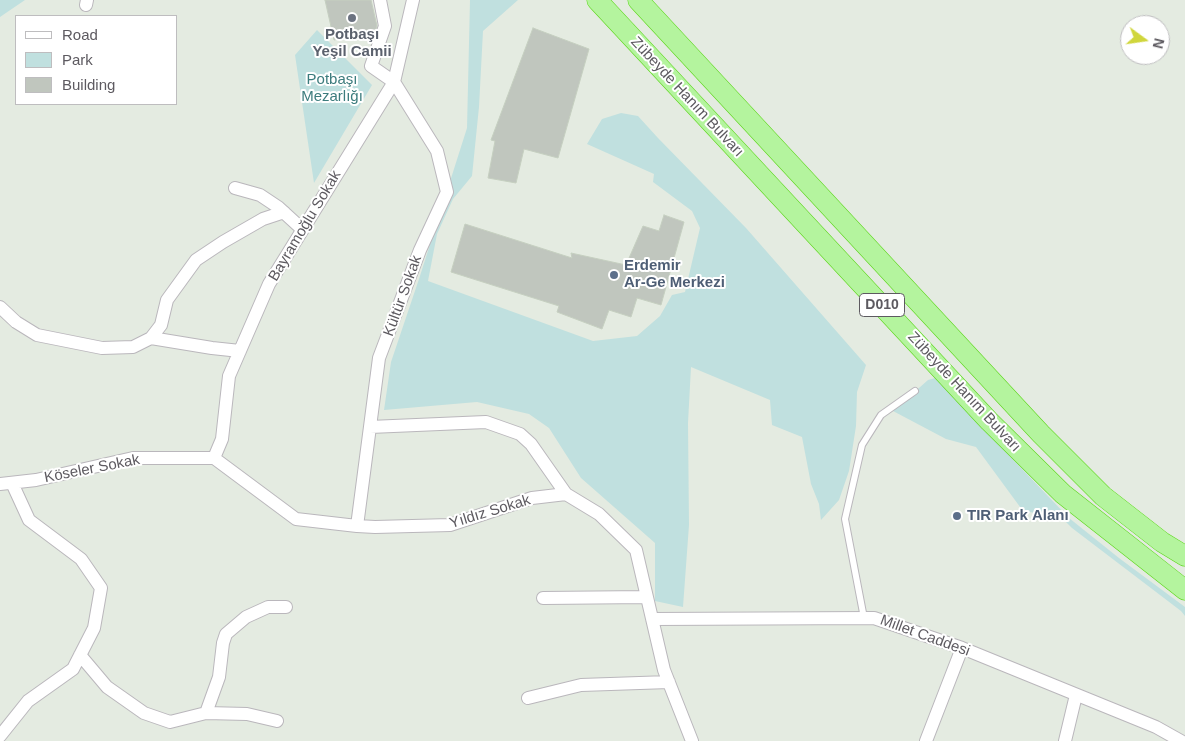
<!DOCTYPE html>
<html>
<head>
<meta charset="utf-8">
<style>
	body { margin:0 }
	#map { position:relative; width:1185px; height:741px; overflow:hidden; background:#e4ebe1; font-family:Arial,sans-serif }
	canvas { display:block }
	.legend { position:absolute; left:15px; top:15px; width:162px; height:90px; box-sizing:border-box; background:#fff; border:1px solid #bebdbf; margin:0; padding:6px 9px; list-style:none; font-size:15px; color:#5d5a60 }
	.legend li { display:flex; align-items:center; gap:10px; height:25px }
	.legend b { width:25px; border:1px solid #bebdbf }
	.north { position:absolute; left:1120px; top:15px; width:50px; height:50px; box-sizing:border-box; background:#fff; border:1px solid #bebdbf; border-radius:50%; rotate:104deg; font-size:14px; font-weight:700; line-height:20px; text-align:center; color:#5d5a60 }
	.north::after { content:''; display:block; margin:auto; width:18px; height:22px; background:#d0d63c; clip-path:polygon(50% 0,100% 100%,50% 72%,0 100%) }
</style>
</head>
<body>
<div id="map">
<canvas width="1185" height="741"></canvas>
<ul class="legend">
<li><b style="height:6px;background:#fff"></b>Road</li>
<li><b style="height:14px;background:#c0e0df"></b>Park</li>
<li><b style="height:14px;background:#c0c6be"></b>Building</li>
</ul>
<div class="north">N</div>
</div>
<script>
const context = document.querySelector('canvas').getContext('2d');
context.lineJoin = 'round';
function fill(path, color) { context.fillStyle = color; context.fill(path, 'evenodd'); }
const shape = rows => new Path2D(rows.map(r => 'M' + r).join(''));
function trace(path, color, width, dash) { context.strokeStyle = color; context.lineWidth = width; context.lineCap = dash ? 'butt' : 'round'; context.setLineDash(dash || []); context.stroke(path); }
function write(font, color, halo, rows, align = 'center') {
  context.font = font + ' Arial,sans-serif'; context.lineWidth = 4; context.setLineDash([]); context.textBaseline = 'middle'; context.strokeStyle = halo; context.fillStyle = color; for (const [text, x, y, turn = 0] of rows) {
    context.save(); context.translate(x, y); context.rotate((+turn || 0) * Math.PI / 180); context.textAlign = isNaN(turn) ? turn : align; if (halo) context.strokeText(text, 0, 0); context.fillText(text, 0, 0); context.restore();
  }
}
fill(shape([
	[0,0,25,0,0,17],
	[470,0,518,0,483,31,479,107,472,176,453,199,437,234,428,281,593,341,637,336,660,316,672,295,685,292,700,228,692,211,653,182,654,174,587,144,602,119,621,113,638,116,658,138,746,228,866,365,857,392,856,426,849,471,839,500,821,520,819,504,811,484,802,437,772,425,770,400,691,367,688,423,689,525,683,607,655,601,655,543,581,478,549,428,529,414,477,402,384,410,391,362,419,279,467,128],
	[317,30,372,85,314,183,295,55],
	[935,378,1069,518,1119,558,1185,607,1185,616,1181,611,1072,528,1061,517,1023,511,976,447,946,439,893,411,928,380]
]), '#c0e0df');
const building = shape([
	[325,0,371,0,377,26,375,31,334,40,325,0],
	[533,28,589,49,558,158,524,149,516,183,488,178,495,141,491,140,533,28],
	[664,215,684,222,661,305,637,298,631,317,609,310,602,329,557,312,559,306,451,272,465,224,572,258,571,253,626,265,643,226,659,231,664,215]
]);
fill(building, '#c0c6be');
trace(building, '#c5cfc0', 1);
const service = shape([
	[864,618,845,519,862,445,881,415,915,391]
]);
const minor = shape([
	[86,5,87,0],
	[235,188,260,195,278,207,302,229],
	[0,307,16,322,37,335,102,348,133,347,151,338,161,325,167,300,196,260,223,242,263,219,284,212],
	[151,338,212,348,240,351],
	[370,427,486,422,520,434,531,444,566,494],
	[214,458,296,519,357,526,375,527,450,525,532,498,566,494,599,514,636,550,664,670,692,741],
	[214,458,222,439,229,376,269,284,394,82,413,0],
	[0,484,36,480,133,458,214,458],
	[357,526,379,358,420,250,447,192,437,151,394,82,371,66,385,26,380,0],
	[543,598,647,597],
	[652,619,874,618,962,648,1156,727,1181,741],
	[80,655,107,687,144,713,170,722,206,713,247,714,277,721],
	[528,698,581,685,669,682],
	[206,713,219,677,223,643,226,634,246,617,268,607,286,607],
	[0,736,28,701,73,669,94,628,101,588,81,559,29,520,12,483],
	[926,741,962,648],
	[1065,741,1076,695]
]);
const trunk = shape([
	[597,0,989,421,1063,494,1185,590],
	[638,0,1041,434,1103,496,1162,542,1185,556]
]);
trace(service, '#bab7bc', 8);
trace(minor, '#bab7bc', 14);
trace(trunk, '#5ad517', 21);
trace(service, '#fff', 6);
trace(minor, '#fff', 12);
trace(trunk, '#b4f49e', 20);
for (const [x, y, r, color] of [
	[352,18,5,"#6b7280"],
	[614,275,5,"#5c6f8a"],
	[957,516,5,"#5c6f8a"]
]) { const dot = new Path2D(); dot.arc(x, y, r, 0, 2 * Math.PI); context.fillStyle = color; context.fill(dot); trace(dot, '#fff', 2); }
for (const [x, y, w] of [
	[882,305,45]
]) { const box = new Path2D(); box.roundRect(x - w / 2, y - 11.5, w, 23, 4); context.fillStyle = '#fff'; context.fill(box); trace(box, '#5d5a60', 1); }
write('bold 14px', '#5d5a60', null, [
	["D010",882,305]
]);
write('bold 15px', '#5b616d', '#fff', [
	["Potbaşı",352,35],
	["Yeşil Camii",352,52]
]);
write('15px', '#3c7c7d', '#fff', [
	["Potbaşı",332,80],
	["Mezarlığı",332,97]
]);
write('15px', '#5d5a60', '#fff', [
	["Zübeyde Hanım Bulvarı",687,97,47],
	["Bayramoğlu Sokak",305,226,-59],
	["Kültür Sokak",403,296,-70],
	["Zübeyde Hanım Bulvarı",964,392,47],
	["Köseler Sokak",92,469,-11],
	["Yıldız Sokak",490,512,-17],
	["Millet Caddesi",925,636,20]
]);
write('bold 15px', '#4e5e75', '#fff', [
	["Erdemir",624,266],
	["Ar-Ge Merkezi",624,283],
	["TIR Park Alanı",967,516]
], 'left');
</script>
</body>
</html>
